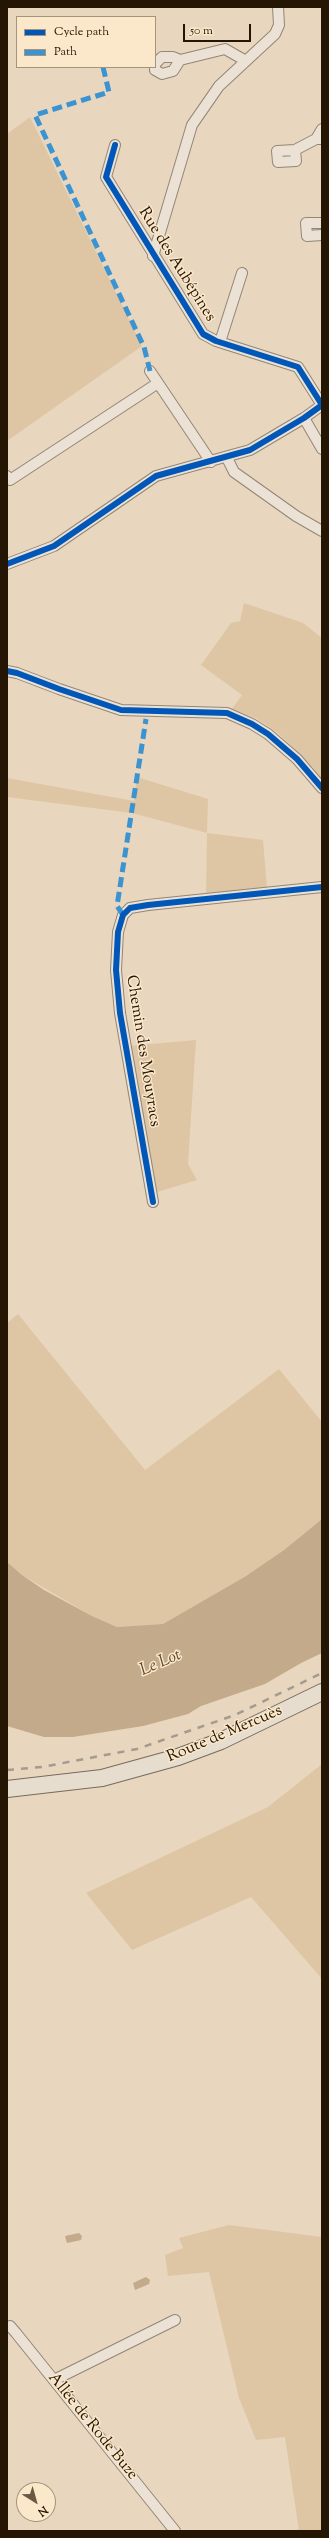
<!DOCTYPE html>
<html>
<head>
<meta charset="utf-8">
<style>
	body { margin:0 }
	#map { position:relative; width:329px; height:2538px; overflow:hidden; background:#e8d6be; font-family:"Sorts Mill Goudy",serif }
	canvas { display:block }
	.frame { position:absolute; inset:0; border:8px solid #251503; pointer-events:none }
	.legend { position:absolute; left:16px; top:16px; width:140px; height:52px; box-sizing:border-box; background:#fbe7c9; border:1px solid #a5937a; margin:0; padding:5px 7px; list-style:none; font-size:12px; color:#251503 }
	.legend li { display:flex; align-items:center; gap:8px; height:20px }
	.legend b { width:20px; border:1px solid #a5937a }
	.north { position:absolute; left:16px; top:2482px; width:40px; height:40px; box-sizing:border-box; background:#fbe7c9; border:1px solid #a5937a; border-radius:50%; rotate:143deg; font-size:11px; font-weight:700; line-height:16px; text-align:center; color:#251503 }
	.north::after { content:''; display:block; margin:auto; width:14px; height:18px; background:#695944; clip-path:polygon(50% 0,100% 100%,50% 72%,0 100%) }
	.scale { position:absolute; left:183px; top:24px; width:68px; height:18px; box-sizing:border-box; border:2px solid #251503; border-top:0; padding-left:5px; font-size:12px; line-height:14px; white-space:nowrap; color:#251503; -webkit-text-stroke:3px #fbe7c9; paint-order:stroke }
</style>
</head>
<body>
<div id="map">
<canvas width="329" height="2538"></canvas>
<div class="frame"></div>
<ul class="legend">
<li><b style="height:5px;background:#0057b8"></b>Cycle path</li>
<li><b style="height:5px;background:#3b93d1"></b>Path</li>
</ul>
<div class="north">N</div>
<div class="scale">50 m</div>
</div>
<script>
const context = document.querySelector('canvas').getContext('2d');
context.lineJoin = 'round';
function fill(path, color) { context.fillStyle = color; context.fill(path, 'evenodd'); }
const shape = rows => new Path2D(rows.map(r => 'M' + r).join(''));
function trace(path, color, width, dash) { context.strokeStyle = color; context.lineWidth = width; context.lineCap = dash ? 'butt' : 'round'; context.setLineDash(dash || []); context.stroke(path); }
function write(font, color, halo, rows, align = 'center') {
  context.font = font + ' "Sorts Mill Goudy",serif'; context.lineWidth = 3; context.setLineDash([]); context.textBaseline = 'middle'; context.strokeStyle = halo; context.fillStyle = color; for (const [text, x, y, turn = 0] of rows) {
    context.save(); context.translate(x, y); context.rotate((+turn || 0) * Math.PI / 180); context.textAlign = isNaN(turn) ? turn : align; if (halo) context.strokeText(text, 0, 0); context.fillText(text, 0, 0); context.restore();
  }
}
fill(shape([
	[30,117,142,346,7,441,7,134],
	[244,603,303,623,322,638,322,781,312,766,278,733,256,718,232,709,242,695,201,665,231,623,240,621],
	[137,777,208,799,207,833,263,840,267,889,206,897,207,833,132,813,7,797,7,778,134,801],
	[196,1040,188,1164,197,1180,157,1192,130,1046],
	[18,1314,145,1470,279,1369,322,1422,322,1519,284,1550,246,1576,163,1624,117,1627,92,1616,22,1575,7,1562,7,1323],
	[322,1764,322,1979,251,1897,132,1950,86,1893,268,1807],
	[229,2225,322,2237,322,2531,299,2531,285,2437,256,2440,239,2398,209,2272,168,2276,165,2255,183,2248,179,2238]
]), '#dec6a4');
fill(shape([
	[322,1519,322,1653,301,1663,265,1684,201,1706,188,1714,143,1726,73,1737,44,1737,7,1726,7,1562,22,1575,44,1590,92,1616,117,1627,163,1624,246,1576,284,1550],
	[79,2233,82,2236,81,2240,67,2243,65,2236],
	[146,2277,150,2280,149,2284,135,2290,133,2283]
]), '#c2aa8a');
const minor = shape([
	[155,64,162,57,173,57,180,60,225,49,246,61],
	[155,67,155,70,162,74,173,71,180,60],
	[322,129,316,139,322,139],
	[115,145,106,177,203,334,216,341,298,367,322,405],
	[295,150,296,161,278,162,277,151,295,150,316,139],
	[322,223,306,223,307,236,322,235],
	[153,256,192,125,219,86,275,34,279,25,278,7],
	[220,342,242,273],
	[150,371,211,462],
	[304,418,322,449],
	[227,458,234,472,296,516,322,531],
	[7,476,10,480,158,383],
	[7,564,54,546,156,476,250,450,304,418,322,405],
	[7,671,17,673,59,689,121,710,227,713,252,724,268,734,297,759,322,788],
	[153,1202,120,1013,116,970,118,932,123,915,130,908,148,905,322,887],
	[7,2327,10,2326,16,2333,175,2531],
	[54,2380,175,2320]
]);
const primary = shape([
	[7,1789,102,1778,178,1757,221,1741,322,1692]
]);
trace(minor, '#928676', 12);
trace(primary, '#776b5d', 18);
trace(minor, '#ebe2d5', 10);
trace(primary, '#e6ddce', 16);
trace(shape([
	[7,1770,42,1767,137,1749,235,1715,322,1673]
]), '#a39b90', 2.5, [7, 7]);
trace(shape([
	[103,67,109,92,35,115,144,347,150,371],
	[123,915,117,906,146,719]
]), '#3b93d1', 5, [10, 5]);
trace(shape([
	[115,145,106,177,203,334,216,341,298,367,322,405],
	[7,564,54,546,156,476,250,450,304,418,322,405],
	[7,671,17,673,59,689,121,710,227,713,252,724,268,734,297,759,322,788],
	[153,1202,120,1013,116,970,118,932,123,915,130,908,148,905,322,887]
]), '#0057b8', 6);
write('16px', '#251503', '#fbe7c9', [
	["Rue des Aubépines",176,265,58],
	["Chemin des Mouyracs",142,1051,81],
	["Route de Mercuès",225,1735,-23],
	["Allée de Rode Buze",92,2427,51]
]);
write('italic 17px', '#5d4930', '#fbe7c9', [
	["Le Lot",161,1664,-24]
]);
</script>
</body>
</html>
